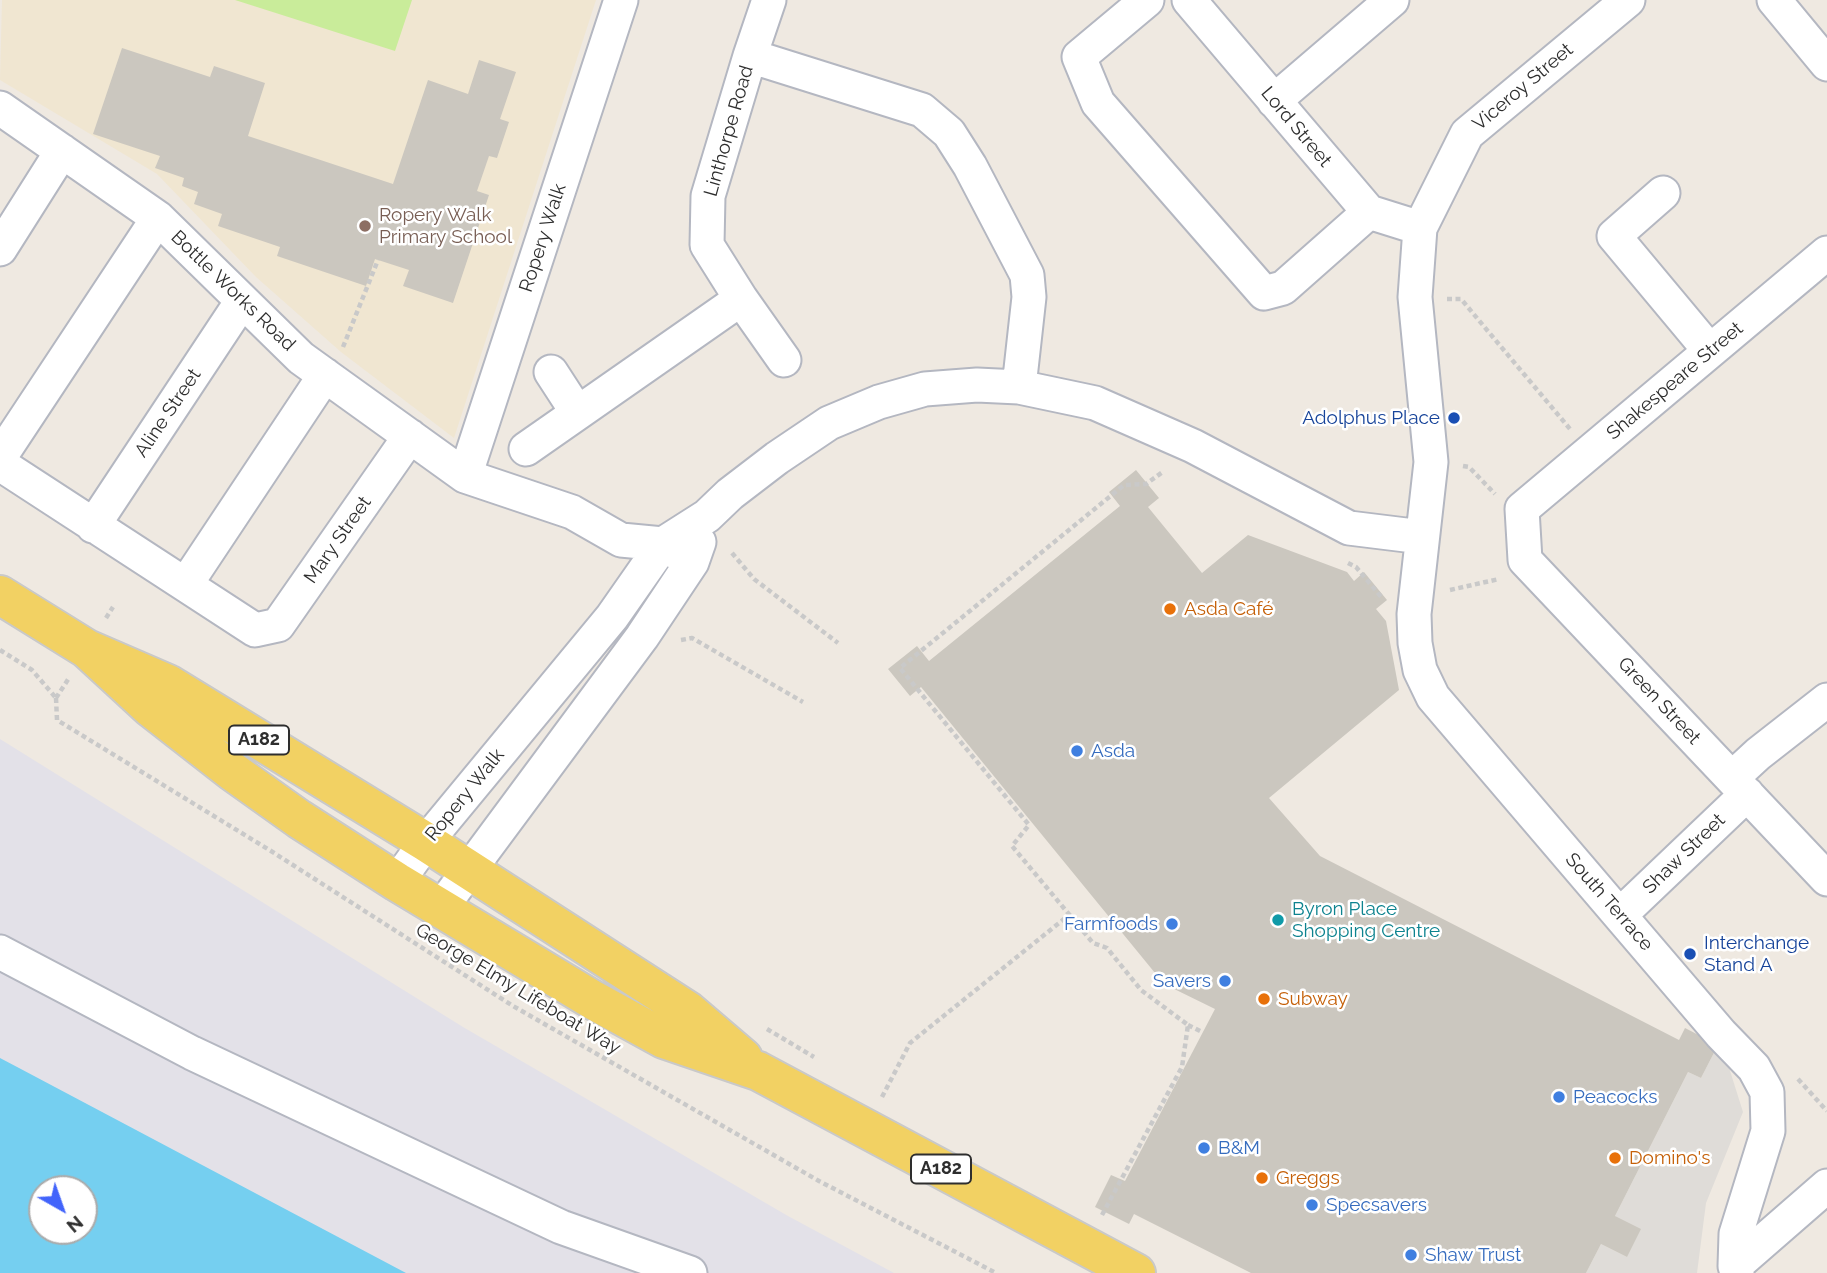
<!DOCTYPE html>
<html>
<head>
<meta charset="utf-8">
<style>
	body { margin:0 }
	#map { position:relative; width:1827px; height:1273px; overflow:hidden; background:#efe9e1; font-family:Raleway,sans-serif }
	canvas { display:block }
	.north { position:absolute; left:28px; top:1175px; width:70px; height:70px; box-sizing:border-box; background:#fff; border:2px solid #ababab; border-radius:50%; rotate:140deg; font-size:19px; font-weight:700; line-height:28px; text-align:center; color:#2e2e2e }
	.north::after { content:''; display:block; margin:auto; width:24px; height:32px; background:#4264fb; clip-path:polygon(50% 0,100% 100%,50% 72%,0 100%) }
</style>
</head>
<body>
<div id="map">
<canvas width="1827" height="1273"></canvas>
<div class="north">N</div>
</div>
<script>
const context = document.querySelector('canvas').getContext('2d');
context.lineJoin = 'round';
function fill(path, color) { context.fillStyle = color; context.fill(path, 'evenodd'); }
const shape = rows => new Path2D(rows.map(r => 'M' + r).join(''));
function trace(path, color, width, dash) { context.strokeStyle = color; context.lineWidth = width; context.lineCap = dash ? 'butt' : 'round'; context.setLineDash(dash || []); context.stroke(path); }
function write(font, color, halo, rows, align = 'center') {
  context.font = font + ' Raleway,sans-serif'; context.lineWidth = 5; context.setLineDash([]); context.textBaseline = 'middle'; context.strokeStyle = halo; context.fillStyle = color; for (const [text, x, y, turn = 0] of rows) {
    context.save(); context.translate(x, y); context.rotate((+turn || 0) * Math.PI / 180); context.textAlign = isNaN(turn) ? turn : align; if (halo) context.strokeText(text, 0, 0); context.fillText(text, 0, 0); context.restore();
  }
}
fill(shape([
	[0,739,463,1027,788,1216,894,1273,0,1273],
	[42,1189,84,1189,84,1231,42,1231]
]), '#e3e1e8');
fill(shape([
	[2,0,596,0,454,438,341,352,256,277,157,174,0,80]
]), '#f0e6d1');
fill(shape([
	[235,0,412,0,395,51]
]), '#c9ec9a');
fill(shape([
	[1718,1045,1726,1058,1743,1112,1706,1203,1697,1273,1586,1273,1601,1244,1627,1257,1615,1216,1688,1072,1701,1078]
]), '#dfdcd8');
fill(shape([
	[0,1058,19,1068,406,1273,0,1273],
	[42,1189,84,1189,84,1231,42,1231]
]), '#75cff0');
fill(shape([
	[122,48,210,77,214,66,265,83,248,136,393,184,428,80,468,94,479,60,516,72,500,119,509,122,497,158,489,156,477,191,489,195,453,303,403,286,409,270,375,259,366,286,277,256,280,247,218,226,222,214,194,204,198,192,182,186,184,178,155,168,160,156,93,134],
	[1136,470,1159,498,1148,507,1202,573,1248,535,1347,572,1354,581,1364,572,1387,600,1376,609,1386,621,1399,690,1269,798,1320,856,1679,1040,1685,1028,1718,1045,1701,1078,1688,1072,1615,1216,1641,1229,1627,1257,1601,1244,1586,1273,1251,1273,1134,1214,1129,1224,1095,1207,1111,1175,1125,1181,1215,1009,1164,984,921,687,910,696,888,669,917,646,929,661,1120,506,1109,492]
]), '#cbc7bf');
const minor = shape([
	[1147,0,1079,57,1098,103,1264,293,1283,288,1369,212],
	[1189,0,1369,212,1420,228],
	[1628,0,1467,134,1420,228,1415,297,1431,462,1414,614,1415,643,1420,670,1433,697,1721,1034,1754,1068,1767,1092,1768,1131,1736,1234,1735,1266,1737,1273],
	[1774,0,1827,64],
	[750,56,769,0],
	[1274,101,1392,0],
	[0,108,158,218,301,358,465,476,572,512,621,540,663,544,692,562],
	[1663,193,1614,236,1710,351],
	[0,249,62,151],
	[1827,253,1522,509,1525,560,1827,879],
	[741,299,784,360],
	[551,372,577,412],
	[526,449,741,299,707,245,708,196,750,56,922,110,949,133,970,166,1027,275,1029,297,1019,387],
	[0,457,158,218],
	[0,464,255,630,278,625,410,436],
	[465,476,621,0],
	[93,526,242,301],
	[186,584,325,375],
	[1732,778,1758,754,1827,700],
	[397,882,426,842,612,617,663,544,707,516,730,494,777,458,829,423,879,402,925,389,977,385,1019,387,1095,403,1193,446,1349,528,1422,537],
	[441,908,642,637,692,562,699,542],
	[1621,914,1747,794],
	[0,952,192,1053,561,1227,690,1273],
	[1735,1266,1827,1186]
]);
const major = shape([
	[0,595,87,649,168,684,426,842,688,1011,743,1058],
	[87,649,151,708,233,772,299,819,397,882,593,1000,664,1039,758,1071,1136,1273]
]);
trace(minor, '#b4b7c1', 37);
trace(major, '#c9c9c9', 42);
trace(shape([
	[1447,299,1461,299,1570,429],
	[343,347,378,260],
	[1463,466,1469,467,1495,494],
	[732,553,754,579,838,643],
	[1348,563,1356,567,1383,599],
	[1450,590,1499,579],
	[106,618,113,607],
	[681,640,692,638,803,702],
	[0,650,32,670,56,698],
	[56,698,57,720,271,851,513,1006,819,1181,996,1273],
	[56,698,69,678],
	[1188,1025,1202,1032],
	[767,1029,814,1057],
	[1798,1079,1827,1111],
	[882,1097,910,1043,1069,915],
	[1102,1215,1182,1067,1188,1025,1141,990,1107,948,1093,943,1012,846,1029,825,900,668,1124,485,1146,484,1164,471]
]), '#c9c9c9', 4.5, [5, 3.5]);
trace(minor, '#fff', 33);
trace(major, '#f2d163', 38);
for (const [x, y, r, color] of [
	[365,226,7,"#8d6e63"],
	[1454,418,7,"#1a4fb4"],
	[1170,609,7,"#e8710a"],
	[1077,751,7,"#3f7fe0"],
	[1278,920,7,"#0f9aa8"],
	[1172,924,7,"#3f7fe0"],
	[1690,954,7,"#1a4fb4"],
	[1225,981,7,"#3f7fe0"],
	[1264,999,7,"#e8710a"],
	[1559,1097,7,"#3f7fe0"],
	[1204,1148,7,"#3f7fe0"],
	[1615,1158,7,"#e8710a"],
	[1262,1178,7,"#e8710a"],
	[1312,1205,7,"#3f7fe0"],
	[1411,1255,7,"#3f7fe0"]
]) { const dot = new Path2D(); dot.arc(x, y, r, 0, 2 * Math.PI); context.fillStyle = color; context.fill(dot); trace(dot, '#fff', 2.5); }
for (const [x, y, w] of [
	[259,740,60],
	[941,1169,60]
]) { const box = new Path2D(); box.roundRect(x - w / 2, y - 14.5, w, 29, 5); context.fillStyle = '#fff'; context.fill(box); trace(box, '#2e2e2e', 2); }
write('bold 18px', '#2e2e2e', null, [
	["A182",259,740],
	["A182",941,1169]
]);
write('19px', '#2e2e2e', '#fff', [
	["Viceroy Street",1523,87,-40],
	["Lord Street",1296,127,50],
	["Linthorpe Road",729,131,-74],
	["Ropery Walk",543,238,-72],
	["Bottle Works Road",233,291,44],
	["Shakespeare Street",1675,381,-40],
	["Aline Street",168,413,-56],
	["Mary Street",338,540,-55],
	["Green Street",1659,701,47],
	["Ropery Walk",465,795,-51],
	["Shaw Street",1684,854,-44],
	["South Terrace",1609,902,49],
	["George Elmy Lifeboat Way",518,989,31]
]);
write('19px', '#785e54', '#fff', [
	["Ropery Walk",379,215],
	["Primary School",379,237]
], 'left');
write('19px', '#164399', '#fff', [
	["Adolphus Place",1440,418],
	["Interchange",1704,943,"left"],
	["Stand A",1704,965,"left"]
], 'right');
write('19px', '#c56008', '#fff', [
	["Asda Café",1184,609],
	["Subway",1278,999],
	["Domino's",1629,1158],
	["Greggs",1276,1178]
], 'left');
write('19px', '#366cbe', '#fff', [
	["Asda",1091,751],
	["Farmfoods",1158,924,"right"],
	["Savers",1211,981,"right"],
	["Peacocks",1573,1097],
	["B&M",1218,1148],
	["Specsavers",1326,1205],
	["Shaw Trust",1425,1255]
], 'left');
write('19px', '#0d838f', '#fff', [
	["Byron Place",1292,909],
	["Shopping Centre",1292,931]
], 'left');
</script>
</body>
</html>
